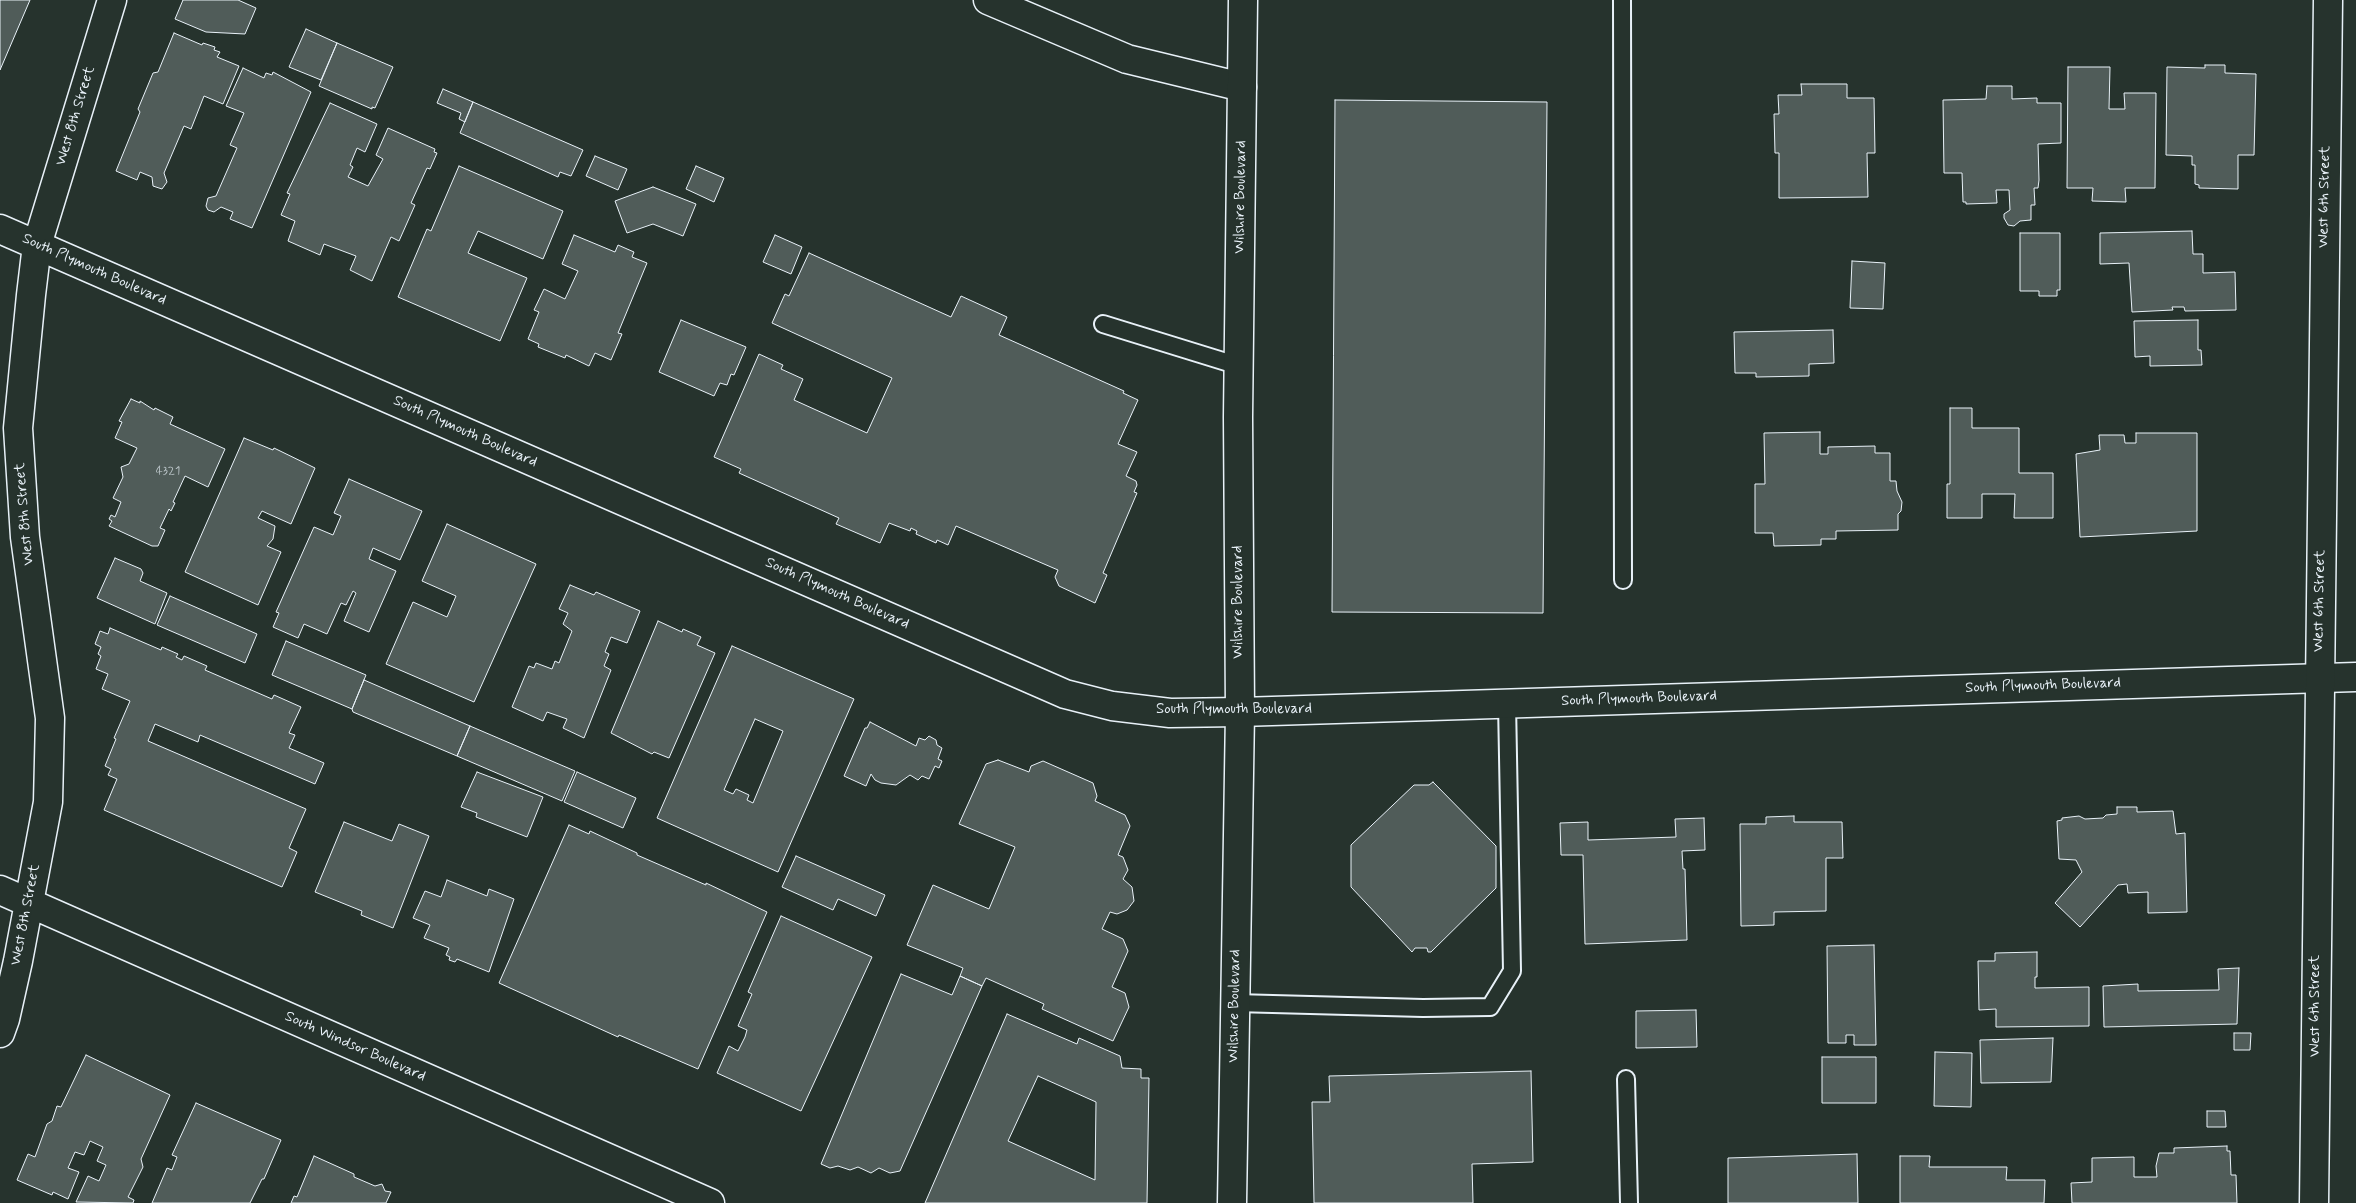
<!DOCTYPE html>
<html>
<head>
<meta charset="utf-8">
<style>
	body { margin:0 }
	canvas { display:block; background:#26332d }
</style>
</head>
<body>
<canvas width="2356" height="1203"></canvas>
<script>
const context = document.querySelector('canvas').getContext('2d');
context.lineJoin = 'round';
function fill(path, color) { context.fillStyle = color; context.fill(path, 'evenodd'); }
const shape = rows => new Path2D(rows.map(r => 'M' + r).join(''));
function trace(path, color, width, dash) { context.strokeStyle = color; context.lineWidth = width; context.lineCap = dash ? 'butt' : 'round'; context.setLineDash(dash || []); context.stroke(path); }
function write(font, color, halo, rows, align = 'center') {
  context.font = font + ' Mynerve,sans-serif'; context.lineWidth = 4; context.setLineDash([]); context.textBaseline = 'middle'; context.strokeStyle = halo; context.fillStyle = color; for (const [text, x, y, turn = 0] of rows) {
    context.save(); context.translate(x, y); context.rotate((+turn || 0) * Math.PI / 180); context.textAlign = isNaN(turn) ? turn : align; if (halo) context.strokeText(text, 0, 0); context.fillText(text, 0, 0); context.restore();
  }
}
const building = shape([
	[0,0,30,0,0,70,0,0],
	[183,0,238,0,256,8,245,34,206,32,175,19,183,0],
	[306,29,337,43,321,80,289,67,306,29],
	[174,33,202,45,203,43,215,47,214,50,220,52,217,57,239,66,223,104,204,96,191,129,184,126,164,173,167,182,162,189,153,186,152,177,140,172,137,180,116,171,140,112,138,109,153,73,158,72,174,33],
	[337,43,393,67,375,108,372,107,372,109,319,86,337,43],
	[2205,65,2225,65,2225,73,2256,74,2254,155,2238,155,2238,189,2199,188,2199,185,2195,184,2195,165,2192,165,2192,156,2166,155,2167,67,2205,68,2205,65],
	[2068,67,2110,67,2109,109,2125,109,2124,93,2156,93,2155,188,2125,188,2126,202,2092,201,2093,188,2067,188,2068,67],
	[243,68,264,78,266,73,272,75,273,72,311,92,252,228,230,219,233,212,221,207,214,212,208,210,206,206,208,198,216,196,237,148,230,145,244,113,226,106,243,68],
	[1801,84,1847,84,1847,98,1874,98,1875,153,1867,153,1868,197,1779,198,1779,153,1775,153,1774,114,1779,114,1778,95,1802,95,1801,84],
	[1987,86,2012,86,2012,99,2037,98,2037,103,2061,103,2061,143,2038,144,2039,180,2038,188,2034,188,2035,205,2031,205,2031,220,2020,221,2014,226,2008,225,2004,218,2004,214,2010,210,2009,190,1996,190,1997,203,1966,204,1966,202,1963,202,1962,173,1944,173,1943,100,1986,99,1987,86],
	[443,89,473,102,465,122,459,119,461,113,437,103,443,89],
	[1335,100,1547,102,1543,613,1332,612,1335,100],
	[473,102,583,150,571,176,560,172,558,177,460,133,473,102],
	[330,103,377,124,365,152,357,148,350,165,353,167,348,177,368,186,383,159,376,155,388,128,435,149,434,152,437,153,430,169,427,168,411,203,415,205,399,241,391,237,372,281,350,270,356,256,324,244,320,255,288,241,295,221,281,215,290,194,287,193,330,103],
	[595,156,627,169,618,190,586,176,595,156],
	[459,166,563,211,543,259,478,231,468,253,527,278,500,341,398,297,427,229,431,231,459,166],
	[696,166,724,178,714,202,686,189,696,166],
	[653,187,696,204,683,236,653,224,627,233,615,201,653,187],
	[2192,231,2193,254,2203,254,2203,273,2235,272,2236,310,2185,311,2184,307,2172,307,2173,310,2132,312,2129,263,2100,264,2100,233,2192,231],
	[2020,233,2060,233,2060,290,2057,290,2057,296,2039,296,2039,291,2020,291,2020,233],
	[574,235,615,252,618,245,634,252,632,257,647,263,618,333,622,334,611,360,595,353,589,366,566,355,565,358,538,347,539,344,528,339,539,312,534,310,544,289,565,299,578,271,562,264,574,235],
	[775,235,802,247,791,274,763,262,775,235],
	[809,253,951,317,961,296,1007,317,999,335,1124,391,1123,393,1138,400,1118,444,1137,452,1126,476,1136,481,1137,485,1134,492,1137,493,1103,573,1107,575,1095,603,1059,586,1055,577,1058,570,956,526,948,545,937,540,936,543,916,534,917,531,911,528,910,531,889,523,880,543,836,524,839,518,739,473,741,469,714,457,759,354,783,365,781,369,803,379,794,400,867,433,892,378,772,323,785,294,789,296,809,253],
	[1852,261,1885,263,1883,309,1850,308,1852,261],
	[681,320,746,347,734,375,731,374,727,385,720,383,714,396,659,372,681,320],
	[2198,320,2198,350,2201,350,2202,365,2150,366,2150,356,2135,357,2134,321,2198,320],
	[1833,330,1834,363,1809,364,1809,376,1756,377,1756,373,1735,373,1734,332,1833,330],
	[131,399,140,403,140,401,154,410,155,408,173,417,170,424,225,449,208,487,185,476,173,502,175,503,171,511,169,509,160,528,165,530,158,546,152,546,109,526,112,521,109,519,111,515,115,517,121,502,113,498,123,477,121,467,129,464,137,448,115,438,122,422,119,421,131,399],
	[1950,408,1972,408,1972,428,2019,428,2019,473,2053,473,2053,518,2014,518,2015,494,1982,494,1982,518,1947,518,1947,484,1950,484,1950,408],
	[1820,432,1820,454,1828,454,1828,447,1875,446,1875,453,1890,453,1890,481,1896,481,1897,491,1902,502,1901,511,1898,514,1898,530,1836,531,1836,539,1821,539,1821,545,1774,546,1773,533,1755,533,1755,484,1765,484,1764,433,1820,432],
	[2136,433,2197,433,2197,531,2080,537,2076,454,2100,450,2099,435,2124,435,2125,443,2136,443,2136,433],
	[244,438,273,450,274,448,315,468,291,524,262,511,258,518,275,526,273,539,267,546,281,552,258,605,185,572,244,438],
	[349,479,422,511,400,560,373,548,369,559,396,571,369,632,344,621,356,593,353,591,346,605,341,603,327,634,304,624,298,638,273,627,279,613,276,612,314,527,333,535,341,516,334,513,349,479],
	[447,524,536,564,474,702,386,664,413,602,447,617,456,596,422,581,447,524],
	[115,558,141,569,143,573,140,581,167,593,155,624,97,598,115,558],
	[570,585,594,595,596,592,640,611,627,643,611,637,605,652,609,654,604,666,611,670,584,738,563,728,567,719,547,712,543,721,512,707,529,666,534,668,536,663,552,669,555,661,559,663,572,631,563,624,568,613,559,609,570,585],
	[170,596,257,634,245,663,157,625,170,596],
	[658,621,682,632,683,629,701,637,697,645,715,653,669,758,654,752,652,754,611,733,658,621],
	[110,628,161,650,162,647,178,654,176,657,182,660,184,656,207,666,205,670,272,699,274,695,301,707,289,733,295,735,289,748,324,763,315,784,200,735,198,742,155,724,148,741,306,809,289,848,297,852,282,887,104,810,117,779,108,775,111,769,105,766,116,739,114,738,130,701,102,689,108,674,96,669,101,656,98,654,101,647,95,644,100,631,108,634,110,628],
	[286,641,366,675,352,709,272,675,286,641],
	[732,646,854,699,778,872,657,818,732,646],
	[755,719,783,731,753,803,747,800,749,795,736,789,733,794,724,790,755,719],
	[364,680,470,726,457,756,353,712,352,709,364,680],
	[870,722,916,746,919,738,925,740,929,736,936,740,937,745,942,748,938,759,942,761,939,768,935,766,929,779,922,776,918,780,910,775,896,785,881,783,875,780,871,774,866,786,844,776,865,728,867,728,870,722],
	[470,726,575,771,562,801,457,756,470,726],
	[998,760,1029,772,1031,766,1043,761,1093,783,1097,796,1095,801,1125,815,1130,826,1118,855,1123,857,1128,870,1123,879,1132,887,1134,901,1127,910,1117,914,1110,912,1102,929,1123,939,1128,951,1112,987,1125,993,1129,1007,1113,1041,1042,1009,1044,1004,986,978,982,986,960,976,963,968,907,945,933,885,989,909,1015,847,959,824,986,764,998,760],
	[477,772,543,797,527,837,476,817,477,813,461,807,477,772],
	[577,772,636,798,623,828,564,802,577,772],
	[1433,782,1496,846,1496,888,1431,952,1428,952,1427,948,1415,948,1412,952,1351,887,1351,845,1414,785,1429,785,1433,782],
	[2117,807,2137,807,2137,812,2173,811,2176,834,2185,833,2187,912,2148,913,2148,892,2128,893,2127,884,2118,885,2080,927,2055,903,2082,872,2076,860,2059,859,2057,821,2062,820,2062,818,2079,816,2085,819,2103,818,2106,815,2117,814,2117,807],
	[1794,816,1794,822,1842,822,1843,858,1826,858,1826,911,1774,912,1774,925,1741,926,1740,824,1766,824,1766,817,1794,816],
	[1704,818,1705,850,1682,851,1683,869,1685,869,1687,940,1585,944,1583,855,1561,855,1560,823,1588,822,1588,840,1676,837,1675,819,1704,818],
	[344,822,392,841,399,824,429,836,393,928,361,915,362,911,315,892,344,822],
	[569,825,589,834,590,831,637,853,637,855,706,885,706,883,767,912,698,1069,619,1035,618,1037,499,983,569,825],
	[796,856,885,895,876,916,838,899,833,910,782,887,796,856],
	[447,880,487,896,489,889,514,899,489,972,457,959,455,962,449,960,450,957,446,955,449,948,424,938,430,925,413,918,425,891,441,897,447,880],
	[781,916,872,957,801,1111,717,1073,729,1046,738,1051,745,1037,747,1030,738,1026,752,994,748,992,781,916],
	[1874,945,1876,1045,1854,1045,1854,1035,1846,1035,1846,1043,1828,1043,1827,946,1874,945],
	[2037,952,2037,977,2035,977,2035,988,2089,987,2089,1026,1996,1027,1996,1009,1979,1010,1978,961,1995,961,1995,953,2037,952],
	[2239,968,2237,1024,2104,1027,2103,986,2138,984,2138,991,2219,990,2218,969,2239,968],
	[901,974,952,995,960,976,982,986,900,1171,890,1173,879,1168,871,1173,858,1167,850,1170,838,1166,830,1168,821,1164,901,974],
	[1696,1010,1697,1047,1636,1048,1636,1011,1696,1010],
	[1007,1014,1077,1044,1079,1038,1120,1056,1122,1068,1141,1069,1141,1078,1149,1078,1147,1203,925,1203,1007,1014],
	[1038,1076,1096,1102,1095,1180,1008,1141,1038,1076],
	[2234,1033,2251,1033,2250,1050,2234,1050,2234,1033],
	[2053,1038,2051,1082,1981,1083,1980,1040,2053,1038],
	[1935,1052,1972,1053,1971,1107,1934,1106,1935,1052],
	[86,1055,170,1095,141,1159,143,1167,128,1197,134,1200,133,1203,76,1202,88,1176,99,1181,106,1165,97,1161,103,1147,90,1141,84,1155,75,1152,68,1168,79,1172,68,1199,53,1192,52,1195,17,1180,28,1154,35,1157,47,1124,52,1121,57,1106,61,1107,86,1055],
	[1822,1057,1876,1057,1876,1103,1822,1103,1822,1057],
	[1531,1071,1533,1162,1472,1164,1473,1203,1314,1203,1312,1102,1330,1102,1329,1076,1531,1071],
	[196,1103,281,1140,264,1179,262,1179,250,1203,152,1203,167,1168,172,1170,177,1157,172,1155,196,1103],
	[2207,1111,2225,1111,2226,1127,2207,1127,2207,1111],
	[2227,1146,2227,1151,2230,1151,2231,1175,2236,1175,2237,1203,2072,1203,2071,1183,2092,1182,2092,1158,2134,1157,2134,1177,2157,1177,2156,1166,2159,1153,2174,1153,2174,1148,2227,1146],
	[1857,1154,1858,1203,1728,1203,1728,1158,1857,1154],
	[314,1156,354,1174,354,1177,375,1186,382,1184,385,1191,391,1192,386,1203,291,1203,294,1196,297,1197,314,1156],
	[1900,1156,1930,1156,1929,1167,2007,1167,2006,1180,2045,1180,2044,1203,1900,1203,1900,1156]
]);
fill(building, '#505c59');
trace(building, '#e8f1f8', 1);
const lane = shape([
	[1622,0,1623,580],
	[1103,324,1239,366],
	[1235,1003,1423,1008,1490,1007,1512,971,1507,703],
	[1626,1079,1629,1203]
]);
const street = shape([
	[988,0,1127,59,1242,87],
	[0,229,1065,694,1112,706,1170,713,1240,712,2356,677],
	[0,890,710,1203],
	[0,1033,5,1019,18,961,48,802,50,718,25,537,18,428,31,295,37,245,112,0]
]);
const secondary = shape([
	[2314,1203,2328,0]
]);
const primary = shape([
	[1232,1203,1240,712,1238,417,1243,0]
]);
trace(lane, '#e8f1f8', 20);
trace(street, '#e8f1f8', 31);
trace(secondary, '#e8f1f8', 31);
trace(primary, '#e8f1f8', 31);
trace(lane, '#26332d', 16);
trace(street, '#26332d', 28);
trace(secondary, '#26332d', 28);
trace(primary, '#26332d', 28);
write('12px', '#c2ccd0', null, [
	["4321",168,471]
]);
write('15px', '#e8f1f8', '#26332d', [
	["West 8th Street",76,116,-73],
	["Wilshire Boulevard",1241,197,-89],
	["West 6th Street",2325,197,-89],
	["South Plymouth Boulevard",94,270,24],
	["South Plymouth Boulevard",465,432,24],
	["West 8th Street",25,514,-95],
	["South Plymouth Boulevard",837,594,24],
	["West 6th Street",2320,601,-89],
	["Wilshire Boulevard",1239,602,-90],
	["South Plymouth Boulevard",2043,686,-2],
	["South Plymouth Boulevard",1639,699,-2],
	["South Plymouth Boulevard",1234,710],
	["West 8th Street",26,915,-79],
	["Wilshire Boulevard",1235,1006,-89],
	["West 6th Street",2316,1006,-90],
	["South Windsor Boulevard",355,1047,24]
]);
</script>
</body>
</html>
